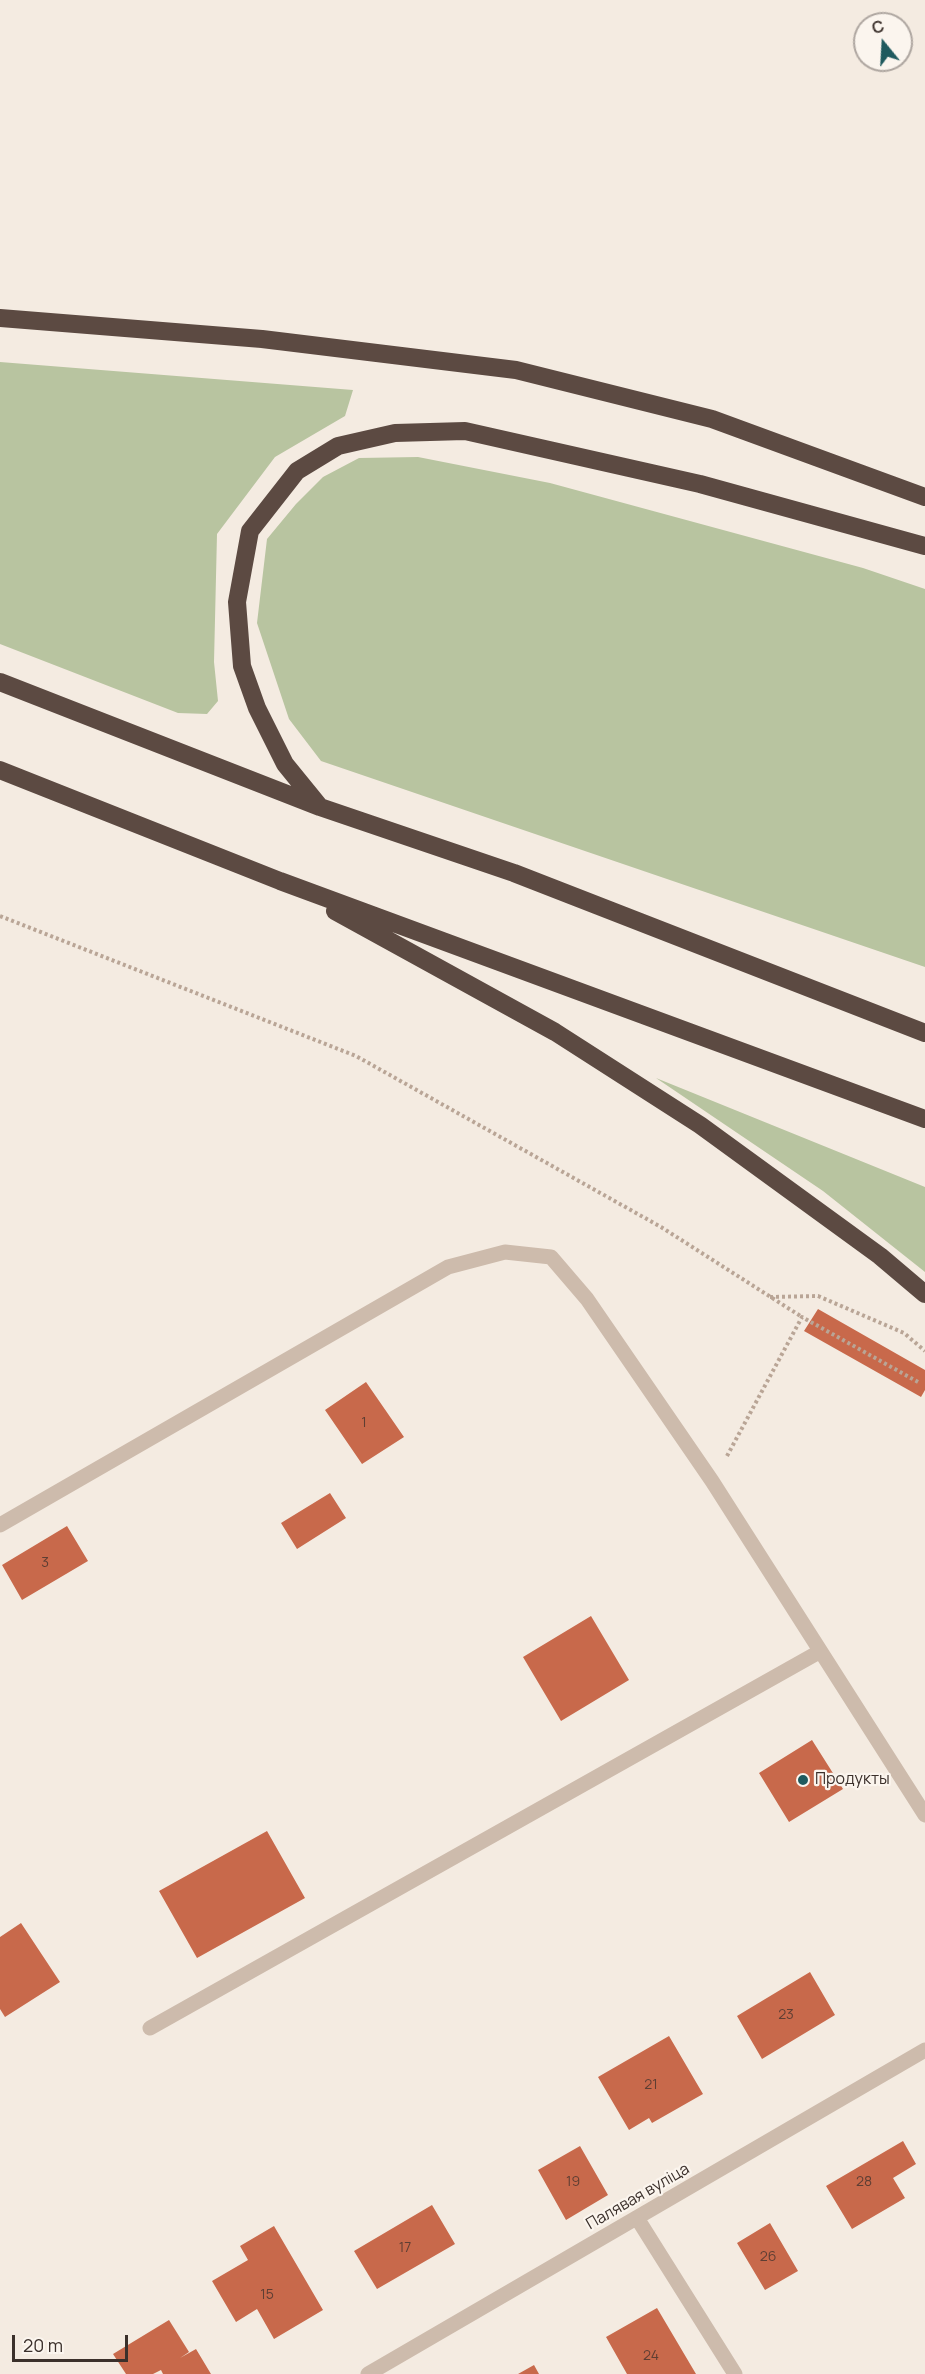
<!DOCTYPE html>
<html>
<head>
<meta charset="utf-8">
<style>
	body { margin:0 }
	#map { position:relative; width:925px; height:2374px; overflow:hidden; background:#f4ebe1; font-family:Manrope,sans-serif }
	canvas { display:block }
	.north { position:absolute; left:853px; top:12px; width:60px; height:60px; box-sizing:border-box; background:#fbf5ee; border:2px solid #aea6a0; border-radius:50%; rotate:342deg; font-size:16px; font-weight:700; line-height:24px; text-align:center; color:#3b302b }
	.north::after { content:''; display:block; margin:auto; width:21px; height:27px; background:#1f5a5e; clip-path:polygon(50% 0,100% 100%,50% 72%,0 100%) }
	.scale { position:absolute; left:12px; top:2335px; width:116px; height:27px; box-sizing:border-box; border:3px solid #3b302b; border-top:0; padding-left:8px; font-size:18px; line-height:21px; white-space:nowrap; color:#3b302b; -webkit-text-stroke:4px #fbf5ee; paint-order:stroke }
</style>
</head>
<body>
<div id="map">
<canvas width="925" height="2374"></canvas>
<div class="north">С</div>
<div class="scale">20 m</div>
</div>
<script>
const context = document.querySelector('canvas').getContext('2d');
context.lineJoin = 'round';
function fill(path, color) { context.fillStyle = color; context.fill(path, 'evenodd'); }
const shape = rows => new Path2D(rows.map(r => 'M' + r).join(''));
function trace(path, color, width, dash) { context.strokeStyle = color; context.lineWidth = width; context.lineCap = dash ? 'butt' : 'round'; context.setLineDash(dash || []); context.stroke(path); }
function write(font, color, halo, rows, align = 'center') {
  context.font = font + ' Manrope,sans-serif'; context.lineWidth = 4.5; context.setLineDash([]); context.textBaseline = 'middle'; context.strokeStyle = halo; context.fillStyle = color; for (const [text, x, y, turn = 0] of rows) {
    context.save(); context.translate(x, y); context.rotate((+turn || 0) * Math.PI / 180); context.textAlign = isNaN(turn) ? turn : align; if (halo) context.strokeText(text, 0, 0); context.fillText(text, 0, 0); context.restore();
  }
}
fill(shape([
	[0,362,353,390,345,416,275,457,217,534,214,662,218,701,207,714,178,713,0,644],
	[418,457,550,483,863,568,925,589,925,967,321,761,289,719,257,623,267,539,296,504,323,477,359,458],
	[656,1078,925,1187,925,1272,823,1191]
]), '#b8c4a0');
fill(shape([
	[818,1309,925,1370,925,1390,921,1397,804,1331],
	[366,1382,404,1437,362,1464,325,1410],
	[330,1493,346,1518,297,1549,281,1523],
	[67,1526,88,1561,22,1600,2,1565],
	[591,1616,629,1680,561,1721,523,1657],
	[812,1740,843,1789,789,1822,759,1773],
	[267,1831,305,1898,197,1958,159,1891],
	[21,1923,60,1982,5,2017,0,2009,0,1937],
	[810,1972,835,2015,762,2059,737,2016],
	[669,2036,703,2094,652,2123,649,2118,629,2130,598,2077],
	[903,2141,916,2164,893,2178,905,2198,852,2229,826,2186],
	[580,2146,608,2195,566,2220,538,2170],
	[432,2205,455,2244,377,2289,354,2251],
	[770,2223,798,2271,765,2290,737,2243],
	[274,2226,323,2310,274,2339,257,2309,236,2322,212,2281,248,2260,240,2246],
	[657,2308,696,2374,627,2374,606,2337],
	[169,2320,189,2352,180,2358,196,2349,211,2374,163,2374,161,2370,153,2374,126,2374,113,2354],
	[534,2365,539,2374,518,2374]
]), '#c8694b');
trace(shape([
	[0,916,356,1056,661,1227,802,1317],
	[770,1297,818,1296,904,1333,925,1351],
	[727,1456,802,1317,918,1382]
]), '#b9a596', 4, [3, 3]);
trace(shape([
	[0,1525,448,1267,505,1252,551,1257,587,1299,712,1481,925,1815],
	[150,2028,819,1652],
	[637,2218,735,2374],
	[368,2374,925,2050]
]), '#cdbbac', 15);
trace(shape([
	[0,318,262,339,516,370,712,419,925,497],
	[0,682,320,807,514,873,925,1033],
	[0,770,280,881,925,1119],
	[320,807,285,764,257,708,242,666,237,602,250,531,297,471,338,446,395,433,465,431,700,484,925,546],
	[335,911,555,1032,700,1125,880,1256,925,1294]
]), '#5c4a42', 18);
for (const [x, y, r, color] of [
	[803,1780,6,"#1f5a5e"]
]) { const dot = new Path2D(); dot.arc(x, y, r, 0, 2 * Math.PI); context.fillStyle = color; context.fill(dot); trace(dot, '#fbf5ee', 2); }
write('14px', '#5e3e33', null, [
	["1",364,1423],
	["3",45,1563],
	["23",786,2015],
	["21",651,2085],
	["19",573,2182],
	["28",864,2182],
	["17",405,2248],
	["26",768,2257],
	["15",267,2295],
	["24",651,2356]
]);
write('16px', '#3b302b', '#fbf5ee', [
	["Продукты",815,1780]
], 'left');
write('16px', '#3b302b', '#fbf5ee', [
	["Палявая вуліца",638,2197,-30]
]);
</script>
</body>
</html>
